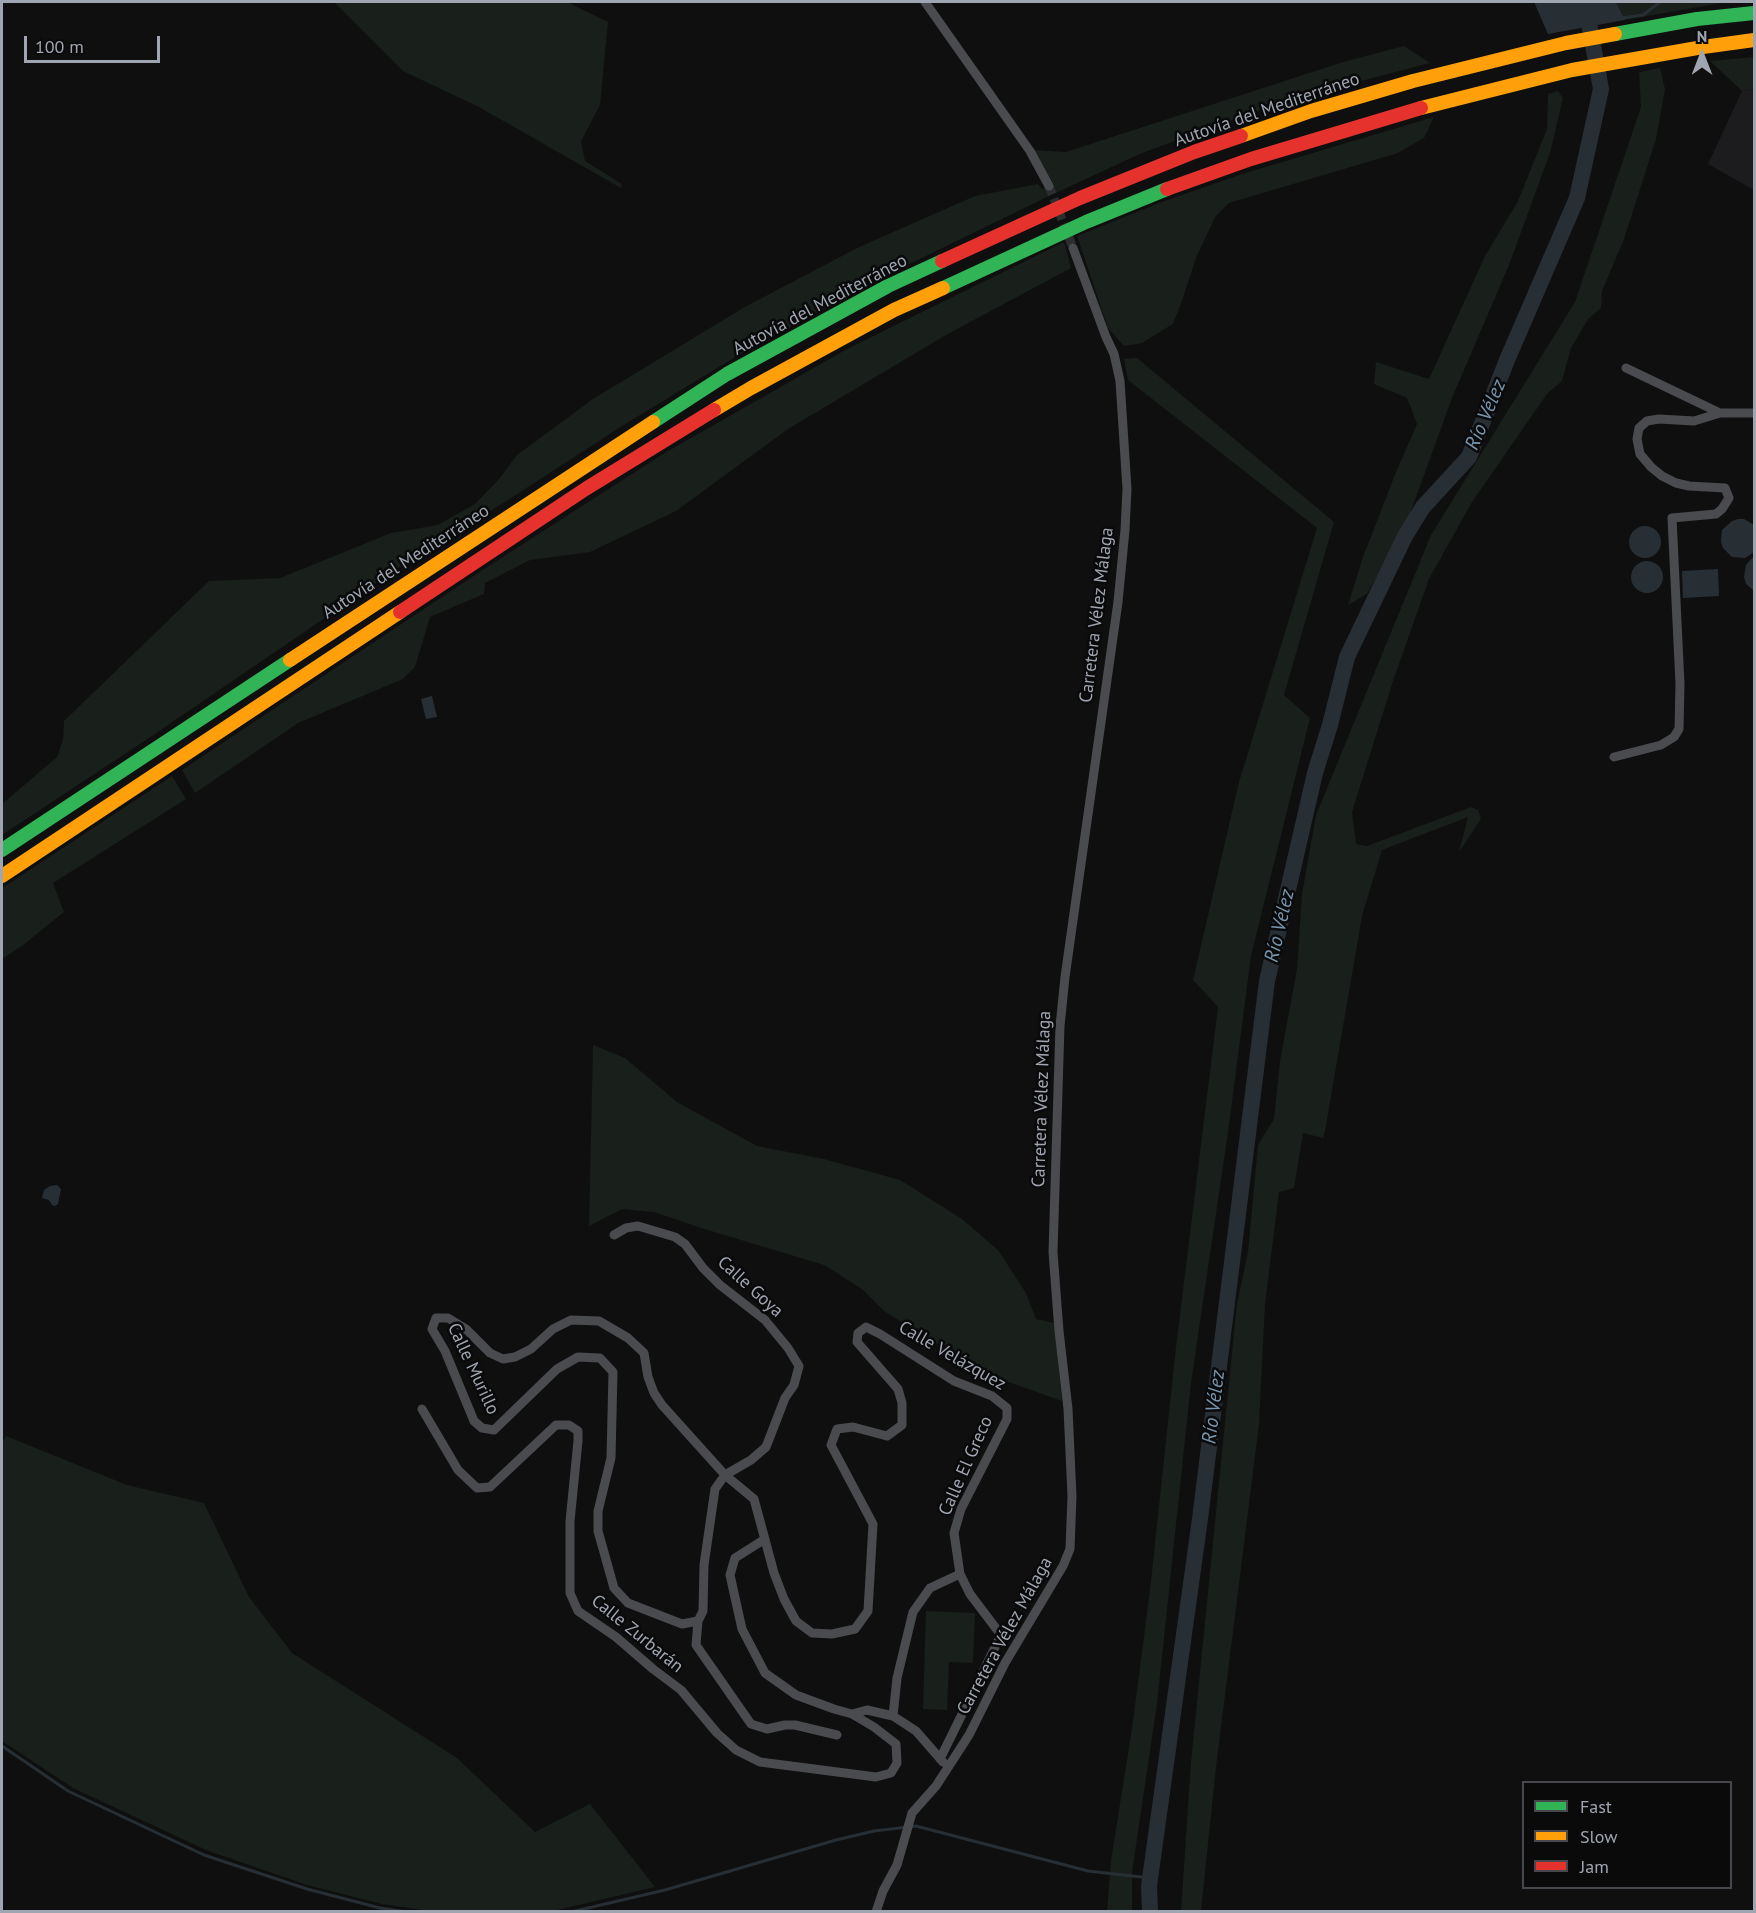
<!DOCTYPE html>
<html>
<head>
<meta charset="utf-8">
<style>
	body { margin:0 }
	#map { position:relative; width:1756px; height:1913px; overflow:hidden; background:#0f0f10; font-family:"PT Sans",sans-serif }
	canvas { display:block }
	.frame { position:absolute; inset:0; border:3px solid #a0a6b1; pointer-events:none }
	.legend { position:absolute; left:1522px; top:1781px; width:210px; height:108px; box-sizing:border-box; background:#0a0a0b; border:2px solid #46484d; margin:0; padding:8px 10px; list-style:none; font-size:18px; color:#a0a6b1 }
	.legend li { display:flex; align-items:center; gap:12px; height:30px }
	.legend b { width:30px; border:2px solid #46484d }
	.north { position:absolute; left:1672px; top:24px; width:60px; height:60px; -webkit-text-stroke:4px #0a0a0b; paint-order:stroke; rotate:0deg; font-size:16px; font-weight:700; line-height:24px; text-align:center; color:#a0a6b1 }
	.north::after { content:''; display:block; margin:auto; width:21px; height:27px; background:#a0a6b1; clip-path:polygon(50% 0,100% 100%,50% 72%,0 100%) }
	.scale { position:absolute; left:24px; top:36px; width:136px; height:27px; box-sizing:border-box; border:3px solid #a0a6b1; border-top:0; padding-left:8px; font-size:18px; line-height:21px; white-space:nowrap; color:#a0a6b1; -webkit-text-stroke:4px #0a0a0b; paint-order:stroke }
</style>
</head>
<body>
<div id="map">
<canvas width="1756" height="1913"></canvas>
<div class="frame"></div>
<ul class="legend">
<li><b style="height:8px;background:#30b455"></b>Fast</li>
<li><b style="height:8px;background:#ff9f0a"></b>Slow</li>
<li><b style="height:8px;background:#e5322d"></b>Jam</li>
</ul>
<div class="north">N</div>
<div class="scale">100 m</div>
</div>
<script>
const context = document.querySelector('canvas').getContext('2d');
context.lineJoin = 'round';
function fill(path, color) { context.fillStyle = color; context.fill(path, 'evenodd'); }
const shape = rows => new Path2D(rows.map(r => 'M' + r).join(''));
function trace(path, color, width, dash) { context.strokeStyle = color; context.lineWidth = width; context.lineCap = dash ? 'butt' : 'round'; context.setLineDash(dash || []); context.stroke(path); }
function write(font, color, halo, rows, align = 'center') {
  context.font = font + ' "PT Sans",sans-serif'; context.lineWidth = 5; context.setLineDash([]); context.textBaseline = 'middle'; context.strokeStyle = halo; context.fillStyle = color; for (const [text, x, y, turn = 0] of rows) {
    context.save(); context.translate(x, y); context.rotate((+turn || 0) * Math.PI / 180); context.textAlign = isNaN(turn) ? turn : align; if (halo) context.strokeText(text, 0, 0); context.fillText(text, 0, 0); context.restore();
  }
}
fill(shape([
	[1754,89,1754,190,1708,164,1742,91]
]), '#1c1c1e');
fill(shape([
	[334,2,567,2,608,22,600,105,581,141,585,161,622,184,621,188,479,107,403,71],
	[1616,2,1727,2,1625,20],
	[1404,46,1430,63,1292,99,1142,153,1049,196,887,275,742,353,622,426,505,502,407,562,146,740,2,835,2,804,57,757,63,740,64,721,209,581,280,578,391,533,438,525,475,504,499,479,517,455,593,399,743,308,857,248,975,196,1038,184,1042,189,1054,185,1034,150,1066,152,1343,62],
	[1754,57,1754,89,1742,91,1710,61],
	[1660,68,1665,89,1656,139,1624,239,1602,291,1601,308,1588,319,1571,348,1562,381,1547,394,1472,502,1429,579,1393,681,1352,812,1356,844,1367,846,1471,807,1478,810,1481,819,1459,852,1468,817,1382,850,1362,916,1325,1131,1323,1138,1303,1133,1294,1188,1279,1192,1265,1304,1259,1424,1216,1767,1201,1911,1181,1911,1191,1762,1237,1303,1248,1252,1258,1145,1274,1119,1280,1061,1297,969,1302,894,1316,815,1431,535,1575,302,1641,107,1639,72],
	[1558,91,1563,98,1550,153,1509,265,1452,398,1407,522,1367,594,1348,605,1363,557,1396,472,1417,424,1407,398,1374,384,1376,362,1429,379,1485,256,1518,201,1547,129,1548,94],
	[1434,117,1424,138,1398,153,1229,203,1215,217,1196,258,1183,298,1173,324,1142,343,1124,346,1108,328,1077,236,1159,203,1242,174],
	[1064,242,1071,268,946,335,788,429,676,511,590,552,530,560,485,583,484,594,430,617,415,667,403,679,298,723,195,793,182,770,484,569,663,454,847,349],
	[1137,358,1334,522,1284,695,1310,718,1251,956,1228,1132,1191,1383,1157,1704,1132,1872,1132,1911,1107,1912,1111,1860,1132,1729,1150,1590,1176,1347,1218,1007,1193,980,1239,782,1317,528,1128,380,1124,359],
	[172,776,186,799,53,883,64,912,23,945,2,959,2,888],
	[593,1045,625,1058,677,1102,757,1146,824,1159,900,1180,962,1219,998,1250,1026,1293,1036,1319,1054,1323,1062,1401,1006,1381,930,1340,884,1311,862,1289,824,1265,701,1228,654,1212,622,1209,589,1226],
	[6,1436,127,1485,204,1503,249,1597,292,1653,457,1758,535,1832,590,1804,655,1887,553,1911,437,1912,382,1904,307,1885,206,1850,73,1788,2,1741,2,1443],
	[926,1611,975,1613,973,1663,949,1662,947,1710,923,1709]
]), '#191f1a');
fill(shape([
	[1534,2,1616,2,1625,20,1548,34],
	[1738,519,1744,519,1754,525,1754,552,1745,558,1732,557,1723,548,1721,542,1722,530,1732,521],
	'1629 542a16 16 0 1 1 32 0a16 16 0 1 1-32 0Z',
	[1754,556,1754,591,1746,584,1744,577,1746,565],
	'1631 577a16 16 0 1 1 32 0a16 16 0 1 1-32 0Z',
	[1718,569,1719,596,1683,598,1682,571],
	[432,696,437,717,426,719,421,699],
	[57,1185,61,1189,58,1204,55,1206,52,1205,49,1200,42,1198,44,1190,50,1186]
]), '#272f34');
trace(shape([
	[1622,18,1643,15,1660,2],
	[2,1746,68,1791,204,1855,307,1889,380,1908,406,1912],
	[571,1912,665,1890,836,1840,874,1831,916,1826,1088,1871,1150,1878]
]), '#272f34', 3);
trace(shape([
	[1150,1912,1149,1886,1200,1519,1267,981,1315,773,1330,725,1347,657,1405,536,1423,507,1469,457,1507,360,1577,198,1601,89,1589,23,1582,2]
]), '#272f34', 16);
trace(shape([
	[1049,186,1073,248]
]), '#2c2d30', 9, [9, 4.5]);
trace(shape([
	[925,2,1030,151,1049,186],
	[1626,368,1720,413,1754,413],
	[1614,757,1661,745,1674,737,1679,729,1680,684,1672,518,1716,514,1722,509,1729,498,1725,488,1689,486,1676,483,1662,476,1651,467,1640,454,1637,439,1639,428,1647,421,1659,419,1694,421,1720,413],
	[614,1235,626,1228,638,1226,675,1237,685,1244,703,1268,720,1285,765,1320,788,1348,799,1366,794,1385,785,1398,766,1447,751,1460,725,1475,715,1489,704,1565,703,1611,698,1621,682,1624,628,1603,614,1588,598,1531,598,1511,611,1458,613,1372,600,1358,578,1357,557,1369,494,1430,482,1428,474,1421,445,1351,432,1329,436,1318,448,1318,466,1329,490,1353,503,1359,515,1357,531,1349,553,1329,571,1320,599,1321,628,1338,644,1353,648,1377,654,1393,662,1405,725,1475,754,1499,774,1573,784,1599,796,1621,812,1633,832,1634,855,1629,868,1611,873,1524,831,1445,837,1429,853,1427,887,1436,902,1425,902,1403,898,1389,857,1342,858,1333,866,1327,880,1334,954,1381,992,1396,1007,1408,1007,1419,961,1509,954,1533,960,1574,970,1594,1001,1635,940,1759],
	[422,1409,458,1470,477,1488,490,1487,556,1425,569,1425,578,1431,578,1441,570,1521,570,1593,578,1611,616,1637,653,1669,681,1690,717,1733,736,1750,760,1762,876,1777,891,1773,897,1763,896,1744,874,1727,852,1714],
	[765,1539,735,1558,730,1575,742,1629,765,1673,796,1695,834,1709,852,1714,867,1710,893,1716,916,1731,943,1762],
	[698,1621,696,1645,751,1724,767,1729,785,1725,795,1725,837,1735],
	[893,1716,897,1678,913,1612,930,1588,960,1574],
	[876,1912,883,1891,897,1865,912,1813,936,1786,969,1735,1005,1663,1063,1566,1070,1549,1072,1496,1068,1409,1059,1331,1053,1252,1060,1026,1065,977,1118,602,1125,530,1127,489,1120,381,1114,354,1106,337,1073,248]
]), '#4a4b4f', 9);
trace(shape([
	[1615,34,1697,19,1754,13],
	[943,288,1086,222,1167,189],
	[653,422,727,374,888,286,942,261],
	[2,850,290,660]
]), '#30b455', 14);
trace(shape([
	[1421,108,1572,70,1703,47,1754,40],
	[1241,136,1311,111,1413,81,1566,43,1615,34],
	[714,410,751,388,894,310,943,288],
	[290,660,653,422],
	[2,876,400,612]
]), '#ff9f0a', 14);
trace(shape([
	[1167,189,1251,159,1421,108],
	[942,261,1080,198,1194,152,1241,136],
	[400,612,587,488,714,410]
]), '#e5322d', 14);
write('18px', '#a0a6b1', '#0a0a0b', [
	["Autovía del Mediterráneo",1267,110,-19],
	["Autovía del Mediterráneo",820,305,-28],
	["Autovía del Mediterráneo",406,562,-33],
	["Carretera Vélez Málaga",1097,615,-83],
	["Carretera Vélez Málaga",1042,1099,-88],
	["Calle Goya",750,1287,42],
	["Calle Velázquez",952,1356,30],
	["Calle Murillo",473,1369,65],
	["Calle El Greco",966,1466,-66],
	["Calle Zurbarán",637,1634,39],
	["Carretera Vélez Málaga",1005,1636,-61]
]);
write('italic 20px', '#7795ac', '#0a0a0b', [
	["Río Vélez",1486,415,-67],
	["Río Vélez",1280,926,-77],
	["Río Vélez",1214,1407,-83]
]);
</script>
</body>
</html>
